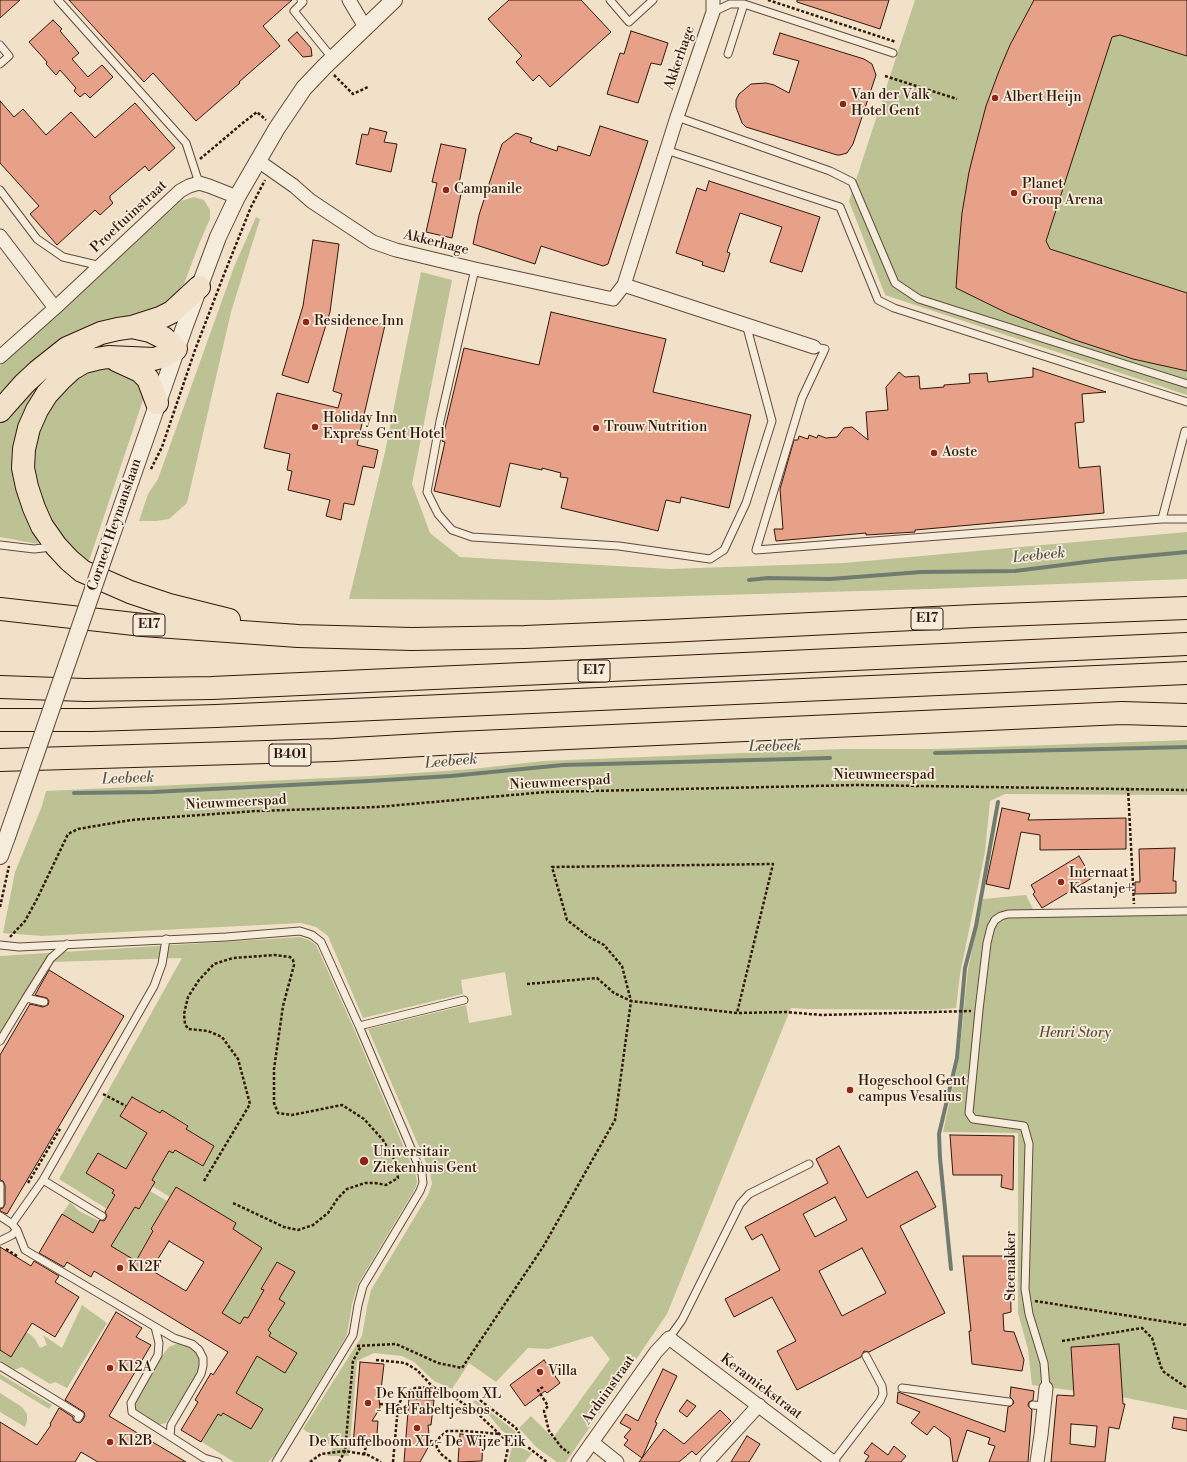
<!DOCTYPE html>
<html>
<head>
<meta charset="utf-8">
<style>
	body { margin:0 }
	canvas { display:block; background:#f1e1c8 }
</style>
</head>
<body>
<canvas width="1187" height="1462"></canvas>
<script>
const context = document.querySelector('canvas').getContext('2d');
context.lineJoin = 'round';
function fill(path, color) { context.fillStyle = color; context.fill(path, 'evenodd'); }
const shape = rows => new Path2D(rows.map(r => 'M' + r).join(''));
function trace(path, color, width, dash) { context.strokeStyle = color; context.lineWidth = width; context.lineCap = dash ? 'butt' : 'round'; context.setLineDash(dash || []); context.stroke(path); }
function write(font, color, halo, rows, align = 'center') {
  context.font = font + ' "Libre Bodoni",serif'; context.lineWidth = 3.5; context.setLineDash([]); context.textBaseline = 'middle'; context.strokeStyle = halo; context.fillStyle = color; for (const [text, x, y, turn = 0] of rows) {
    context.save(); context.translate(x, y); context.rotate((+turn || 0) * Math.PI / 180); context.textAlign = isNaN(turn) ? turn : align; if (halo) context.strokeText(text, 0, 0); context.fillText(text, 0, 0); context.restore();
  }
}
fill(shape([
	[915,0,1187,0,1187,395,885,295,849,201],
	[194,197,204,200,210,210,210,219,199,244,184,284,177,295,169,303,140,315,101,322,74,334,0,395,0,366,181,201],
	[256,217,260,219,231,312,187,503,169,519,156,521,139,521,148,494,158,479,234,267],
	[421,272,452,280,412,484,430,533,460,557,670,569,844,563,1187,532,1187,579,930,589,551,600,349,599,385,452],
	[104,341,105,347,30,402,36,535,38,544,0,537,0,420,32,384],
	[105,367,117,369,128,374,143,389,143,400,87,567,55,529,36,486,33,457,38,432,52,404,78,376,91,370],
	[1187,740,1187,795,1005,794,990,801,985,852,960,974,956,1008,934,1010,808,1009,791,1008,667,1314,566,1462,557,1462,536,1447,519,1428,531,1416,553,1438,610,1359,592,1336,548,1349,528,1348,496,1382,469,1363,452,1389,434,1381,414,1362,402,1356,374,1353,357,1361,349,1456,327,1456,333,1448,303,1429,362,1336,367,1307,371,1290,428,1195,432,1184,430,1172,368,1029,466,1005,469,1023,512,1015,505,972,461,980,463,994,363,1018,328,936,316,927,301,923,42,936,3,933,15,872,42,806,46,791,371,776,473,769,543,761,842,749,934,749],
	[1026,895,1034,911,1120,908,1187,908,1187,1410,1127,1398,1032,1385,1028,1349,1018,1313,1018,1133,943,1132,959,1058,968,969,983,899],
	[300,937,309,940,316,945,354,1029,416,1176,417,1182,415,1189,358,1284,352,1304,347,1334,344,1340,275,1455,268,1462,234,1462,202,1442,218,1414,221,1416,223,1413,251,1429,263,1409,236,1393,257,1356,285,1373,297,1353,269,1336,271,1333,268,1330,284,1303,279,1299,294,1272,277,1262,261,1288,264,1290,248,1318,244,1317,234,1334,222,1313,261,1248,233,1229,176,1187,170,1197,152,1186,152,1180,169,1151,175,1150,203,1166,214,1146,186,1129,188,1125,162,1110,160,1113,132,1097,120,1116,147,1133,126,1169,98,1153,86,1173,114,1190,112,1193,115,1195,107,1209,59,1179,182,958,51,962,38,970,0,1034,0,956],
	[150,1191,167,1201,151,1229,153,1231,136,1261,86,1231,86,1229,62,1214,70,1202,79,1211,99,1221,99,1223,118,1235,135,1207],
	[82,1305,107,1323,67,1388,55,1382,50,1384,22,1367,14,1370,0,1361,0,1317,31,1335,35,1339,40,1348,47,1345,43,1335,62,1348],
	[176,1344,183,1344,191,1347,197,1352,200,1359,201,1366,198,1373,166,1423,158,1425,135,1410,134,1404,164,1353,169,1347],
	[0,1374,52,1405,49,1409,0,1379],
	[0,1393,22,1407,27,1414,27,1421,25,1427,0,1412],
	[475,1400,516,1432,514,1438,502,1431,488,1414,473,1402],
	[512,1447,519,1447,532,1453,525,1462,508,1462]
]), '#bdc294');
trace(shape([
	[749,580,768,578,830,579,921,572,1015,571,1102,560,1187,552],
	[935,753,1187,747],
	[74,793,153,792,369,781,451,776,563,765,830,758],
	[951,1269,940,1158,939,1134,957,1058,965,968,976,926,998,802]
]), '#717c71', 4);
const building = shape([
	[0,0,20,0,0,18,0,0],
	[69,0,292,0,263,26,280,46,239,82,240,83,196,121,153,73,144,82,69,0],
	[509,0,581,0,611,32,550,87,539,75,533,81,516,62,522,56,488,19,509,0],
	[797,0,889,0,880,29,797,2,797,0],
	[1034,0,1187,0,1187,56,1120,35,1112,37,1046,241,1050,249,1187,293,1187,371,1133,359,1075,340,1007,313,956,288,959,247,962,213,969,172,976,144,986,106,999,71,1010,45,1034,0],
	[53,20,62,29,60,31,79,53,72,59,88,77,102,65,113,77,90,98,85,93,80,97,74,91,76,88,60,70,56,75,46,64,47,62,29,42,53,20],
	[631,31,668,43,661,65,651,63,638,103,607,94,620,53,624,54,631,31],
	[297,32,311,48,312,56,303,57,288,40,297,32],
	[780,33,864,59,872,64,876,75,853,144,847,153,840,155,837,155,746,127,742,123,736,107,736,100,739,94,751,84,766,83,774,85,789,93,799,61,773,54,780,33],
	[0,101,14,117,23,109,46,135,71,112,95,138,135,103,175,148,149,171,145,166,110,196,110,199,113,203,100,215,95,210,57,245,30,214,39,206,0,163,0,101],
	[600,126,648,141,608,264,603,266,541,246,535,264,473,244,479,215,502,144,516,133,532,138,530,142,557,151,558,146,590,156,600,126],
	[370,128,387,132,384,142,397,144,391,172,356,164,362,134,368,135,370,128],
	[441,144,466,149,457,193,461,194,452,238,426,232,437,183,432,182,441,144],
	[709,181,820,217,802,272,770,262,782,227,740,213,727,252,730,253,724,272,702,265,703,262,676,253,697,188,706,191,709,181],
	[313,240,339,244,330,312,308,383,282,375,303,306,313,240],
	[551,312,666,339,653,392,751,415,729,508,681,497,680,503,666,500,658,531,561,508,568,478,560,477,561,473,542,468,542,470,510,463,500,507,434,491,445,442,442,441,464,348,539,365,551,312],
	[350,317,385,325,357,445,378,450,374,468,363,466,354,505,344,503,341,520,326,516,330,500,288,490,292,471,287,470,290,454,264,448,277,393,338,408,342,394,333,391,350,317],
	[1033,368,1106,392,1082,394,1084,422,1075,423,1079,468,1100,466,1104,513,915,530,915,532,866,535,866,533,776,541,774,529,783,529,780,489,794,440,798,440,799,436,808,439,809,435,817,438,818,435,826,438,837,437,844,428,852,427,868,440,866,412,888,410,886,387,899,372,905,377,919,376,920,389,944,387,944,385,970,383,969,374,987,373,988,382,1033,377,1033,368],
	[1002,808,1030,814,1028,820,1126,818,1126,849,1040,850,1040,835,1021,832,1009,889,986,884,1002,808],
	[1175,848,1173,881,1176,881,1176,893,1135,894,1135,882,1140,882,1139,849,1175,848],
	[1079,856,1092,878,1042,908,1033,894,1035,892,1031,885,1079,856],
	[49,970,124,1016,7,1214,0,1211,0,1209,3,1208,5,1204,5,1185,3,1181,0,1180,0,1055,30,1004,43,1007,48,1005,49,1001,47,998,35,995,49,970],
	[132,1097,160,1113,162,1110,188,1126,186,1129,214,1146,203,1166,175,1150,173,1153,169,1151,152,1180,155,1182,139,1209,135,1207,111,1246,136,1261,153,1231,151,1229,176,1187,236,1223,233,1229,262,1248,222,1313,240,1324,244,1317,248,1318,264,1290,261,1289,277,1262,295,1272,279,1299,285,1303,268,1330,271,1333,269,1336,297,1353,285,1373,257,1356,236,1393,263,1409,251,1429,223,1413,221,1416,218,1414,201,1442,181,1430,198,1402,195,1400,211,1373,213,1375,228,1352,94,1271,91,1277,67,1262,64,1267,39,1253,62,1214,93,1233,100,1220,104,1221,106,1218,107,1216,105,1212,115,1195,112,1193,114,1190,86,1173,98,1153,126,1169,147,1133,120,1116,132,1097],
	[169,1241,204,1262,186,1291,151,1270,169,1241],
	[950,1135,1014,1136,1013,1190,1001,1187,1002,1175,953,1175,950,1135],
	[839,1146,867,1198,917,1171,936,1207,900,1226,945,1313,869,1352,864,1351,861,1357,797,1390,777,1351,796,1341,772,1297,734,1317,725,1299,780,1270,762,1234,752,1240,745,1227,828,1183,816,1159,839,1146],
	[835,1197,847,1220,815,1237,803,1214,835,1197],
	[862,1248,886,1293,842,1316,819,1271,862,1248],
	[0,1247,31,1266,34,1261,59,1276,55,1282,79,1297,55,1337,32,1323,11,1357,0,1350,0,1247],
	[963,1256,1010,1256,1011,1312,1003,1314,1004,1331,1014,1332,1024,1360,1022,1371,972,1364,969,1331,971,1331,963,1256],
	[116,1312,142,1328,136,1337,151,1345,109,1416,186,1462,98,1462,81,1452,75,1462,0,1462,0,1422,37,1445,51,1425,50,1424,59,1408,73,1417,73,1420,76,1422,80,1423,82,1421,85,1416,84,1412,65,1400,116,1312],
	[1119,1344,1123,1404,1125,1404,1119,1429,1109,1427,1105,1462,1051,1462,1057,1395,1074,1396,1071,1347,1119,1344],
	[1071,1424,1097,1426,1095,1447,1070,1444,1071,1424],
	[544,1360,560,1383,547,1393,545,1391,525,1406,510,1385,544,1360],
	[360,1362,384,1364,381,1390,378,1390,380,1408,372,1421,378,1421,376,1447,353,1445,360,1362],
	[663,1369,677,1376,655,1422,657,1423,642,1458,664,1429,684,1444,720,1410,731,1421,696,1455,692,1451,679,1462,639,1462,642,1458,624,1445,628,1440,624,1437,631,1429,620,1423,626,1414,638,1421,663,1369],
	[1011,1387,1034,1391,1033,1400,1029,1402,1028,1405,1029,1407,1032,1410,1028,1462,989,1462,995,1446,988,1444,990,1438,967,1430,957,1462,953,1462,950,1438,934,1426,927,1435,911,1423,920,1412,897,1403,898,1392,1005,1432,1008,1407,1011,1406,1014,1403,1013,1400,1010,1397,1011,1387],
	[409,1399,434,1400,431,1425,428,1425,430,1444,420,1462,404,1462,409,1399],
	[687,1400,696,1406,687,1417,679,1411,687,1400],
	[1174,1417,1187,1419,1187,1431,1172,1428,1174,1417],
	[460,1434,483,1436,482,1461,458,1462,460,1434],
	[747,1436,760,1444,749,1462,731,1462,747,1436],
	[872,1443,888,1455,894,1446,906,1456,901,1462,865,1462,869,1456,864,1453,872,1443]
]);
fill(building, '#e8a189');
trace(building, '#32190c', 1);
const service = shape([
	[58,0,186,143,199,183],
	[301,0,303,2,294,11,333,59],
	[610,0,629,22,653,0],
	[713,12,730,4,744,4,893,53],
	[0,45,9,56,0,64],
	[728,54,744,4],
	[677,117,830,171,852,182,895,283,919,299,1187,384],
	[666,150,840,207,878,300,894,308,1187,402],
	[0,190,37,239,63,257,101,266],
	[475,269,440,421,427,492,438,514,452,530,472,537,619,546,710,559,724,550,746,503,772,421,746,324],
	[814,347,825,349,802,398,756,550,1162,519,1185,431,1187,432],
	[1162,519,1187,519],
	[0,545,34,549,52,547],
	[0,945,19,947,226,937,300,931,312,935,321,942,359,1026],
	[26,998,51,958,67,944],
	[0,1041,26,998,44,1002],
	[43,1180,154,986,162,964,166,939],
	[0,1185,0,1204],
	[0,1216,12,1224],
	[17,1230,25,1250,174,1338,192,1344,199,1350,203,1358,203,1366,201,1374,171,1425,170,1436],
	[0,1241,12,1235,17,1230,12,1224,43,1180,102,1216],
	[155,1327,159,1343,158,1355,131,1403,132,1412,204,1458,218,1462],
	[669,1338,682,1320,740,1204,749,1194,809,1164],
	[0,1366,80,1415,78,1418],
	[902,1388,1009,1402],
	[1046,1388,1044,1363,1029,1314,1025,1289,1029,1144,1024,1126,973,1119,969,1113,979,1010,987,943,991,927,995,920,1001,916,1008,914,1187,911],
	[1033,1405,1044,1406],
	[276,1462,353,1335,358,1305,363,1286,420,1191,423,1183,422,1174,359,1026,464,1000],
	[833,1462,880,1401,883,1394,882,1386,866,1356]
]);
const minor = shape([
	[349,0,365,27],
	[257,160,294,186,311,201,373,242,396,250,475,269,613,299,624,285,677,117,713,12,713,0],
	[0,236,55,308],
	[624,285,814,347],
	[0,357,55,308,180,191,189,186,199,183,209,186,237,197],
	[592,1442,617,1462],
	[578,1462,656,1352,669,1338,833,1462],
	[707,1462,759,1405],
	[1037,1462,1041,1435,1046,1388]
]);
const tertiary = shape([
	[110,540,184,328,218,237,237,197,277,128,304,88,325,66,394,0],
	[0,856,7,837]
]);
const motorway = shape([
	[132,327,150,331,164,338,176,349,164,356,154,359,108,357,96,359,84,362,72,369,60,380,47,394,37,410,29,428,24,449,23,468,27,487,34,508,42,526,56,546,69,560,82,571,130,592,169,605,229,620],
	[116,360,140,371,148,379,157,403],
	[0,411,24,384,38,371,67,348,101,333,118,329,132,327,160,318,172,312,199,287],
	[0,609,143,625,298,636,412,639,525,637,667,631,975,616,1187,608],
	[0,687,85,690,212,688,1187,644],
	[0,720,92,720,216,716,1187,673],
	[0,760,334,750,457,743,1122,713,1187,715]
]);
trace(service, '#624b3b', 9);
trace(minor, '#624b3b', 15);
trace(tertiary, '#624b3b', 18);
trace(motorway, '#32190c', 24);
trace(shape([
	[768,0,896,42],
	[334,75,353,94,368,87],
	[885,76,957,99],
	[200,159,244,122,257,112,266,120],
	[151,469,162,447,195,350,223,277,251,207,265,180],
	[1128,788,1134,904],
	[0,907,9,866],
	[10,937,25,921,37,899,68,834,78,829,131,820,256,811,377,807,546,792,857,785,1187,790],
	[527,984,597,978,614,993,631,1001,622,966,604,945,589,937,567,920,552,867,773,864,737,1013],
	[103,1094,126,1106],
	[204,1181,250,1104,238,1059,222,1037,208,1031,188,1029,185,1024,184,1014,188,997,199,980,214,964,233,958,275,955,290,957,293,960,294,965,283,1006,274,1069,274,1103,278,1113,292,1115,342,1105,350,1110,364,1119,383,1140,394,1159,398,1178,386,1185,375,1183,365,1183,347,1189,338,1198,328,1213,313,1225,298,1230,284,1227,233,1203],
	[28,1183,60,1129],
	[6,1249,17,1256],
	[1035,1301,1187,1325],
	[1062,1341,1142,1328,1152,1338,1161,1367,1164,1372,1187,1388],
	[357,1346,396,1344,438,1363,462,1368,543,1247,615,1120,631,1001,737,1013,786,1012,822,1015,971,1011],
	[376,1360,405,1363,417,1370,433,1387],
	[543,1387,538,1390,548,1406,544,1411,549,1431,562,1448,569,1453],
	[476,1397,516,1428,519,1433,521,1444],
	[380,1404,398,1406],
	[430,1441,436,1442],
	[364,1455,366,1446],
	[310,1462,321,1454,345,1451,368,1455,381,1462],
	[339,1462,345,1451,353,1361,361,1346],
	[393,1462,398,1406,402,1398,409,1391,415,1388,433,1387,451,1395,477,1413,509,1443,521,1444,529,1448,547,1462],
	[451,1462,441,1454,437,1448,436,1442,440,1437,447,1431,465,1431,500,1434],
	[505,1462,509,1443]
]), '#32190c', 2.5, [3, 2]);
trace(service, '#f6ecdb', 7);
trace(minor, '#f6ecdb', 13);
trace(tertiary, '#f6ecdb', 16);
trace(motorway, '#f1e1c8', 22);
const tertiaryBridge = shape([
	[7,837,110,540]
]);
trace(tertiaryBridge, '#624b3b', 18, []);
trace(tertiaryBridge, '#f6ecdb', 16);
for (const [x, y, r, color] of [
	[995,98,4,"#8f2418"],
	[843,104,4,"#8f2418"],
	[446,190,4,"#8f2418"],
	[1014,193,4,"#8f2418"],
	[306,322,4,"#8f2418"],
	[315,427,4,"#8f2418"],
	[596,428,4,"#8f2418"],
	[934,453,4,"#8f2418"],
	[1061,882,4,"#8f2418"],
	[850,1090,4,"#8f2418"],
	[364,1161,5,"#8f2418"],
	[120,1268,4,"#8f2418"],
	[110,1368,4,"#8f2418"],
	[540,1372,4,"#8f2418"],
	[368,1403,4,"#8f2418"],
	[417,1428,4,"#8f2418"],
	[110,1442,4,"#8f2418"]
]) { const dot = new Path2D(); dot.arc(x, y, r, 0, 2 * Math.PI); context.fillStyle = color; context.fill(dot); trace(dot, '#f6ecdb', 1.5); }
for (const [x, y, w] of [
	[927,619,32],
	[149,625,32],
	[594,671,32],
	[290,755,42]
]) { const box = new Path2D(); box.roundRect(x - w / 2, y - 11, w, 22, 3); context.fillStyle = '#f6ecdb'; context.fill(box); trace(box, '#32190c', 1); }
write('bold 13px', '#32190c', null, [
	["E17",927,619],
	["E17",149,625],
	["E17",594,671],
	["B401",290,755]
]);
write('14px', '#32190c', '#f6ecdb', [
	["Akkerhage",680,58,-71],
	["Proeftuinstraat",129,217,-43],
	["Akkerhage",436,243,14],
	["Corneel Heymanslaan",115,525,-71],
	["Nieuwmeerspad",884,776],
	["Nieuwmeerspad",560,783,-3],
	["Nieuwmeerspad",236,803,-3],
	["Steenakker",1012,1266,-90],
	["Keramiekstraat",761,1387,37],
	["Arduinstraat",609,1390,-55]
]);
write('14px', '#32190c', '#f6ecdb', [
	["Van der Valk",851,96],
	["Hotel Gent",851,112],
	["Albert Heijn",1003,98],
	["Planet",1022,185],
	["Group Arena",1022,201],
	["Campanile",454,190],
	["Residence Inn",314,322],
	["Holiday Inn",323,419],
	["Express Gent Hotel",323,435],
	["Trouw Nutrition",604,428],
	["Aoste",942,453],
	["Internaat",1069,874],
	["Kastanje+",1069,890],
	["Hogeschool Gent",858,1082],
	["campus Vesalius",858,1098],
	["Universitair",373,1153],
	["Ziekenhuis Gent",373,1169],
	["K12F",128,1268],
	["K12A",118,1368],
	["Villa",548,1372],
	["De Knuffelboom XL",376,1395],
	["- Het Fabeltjesbos",376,1411],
	["K12B",118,1442],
	["De Knuffelboom XL - De Wijze Eik",417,1443,"center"]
], 'left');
write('italic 14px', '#5c4c35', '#f6ecdb', [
	["Henri Story",1075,1034]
]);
write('italic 15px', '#575347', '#f6ecdb', [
	["Leebeek",1039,556,-6],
	["Leebeek",775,747,-1],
	["Leebeek",451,762,-5],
	["Leebeek",128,779,-2]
]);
</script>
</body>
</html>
